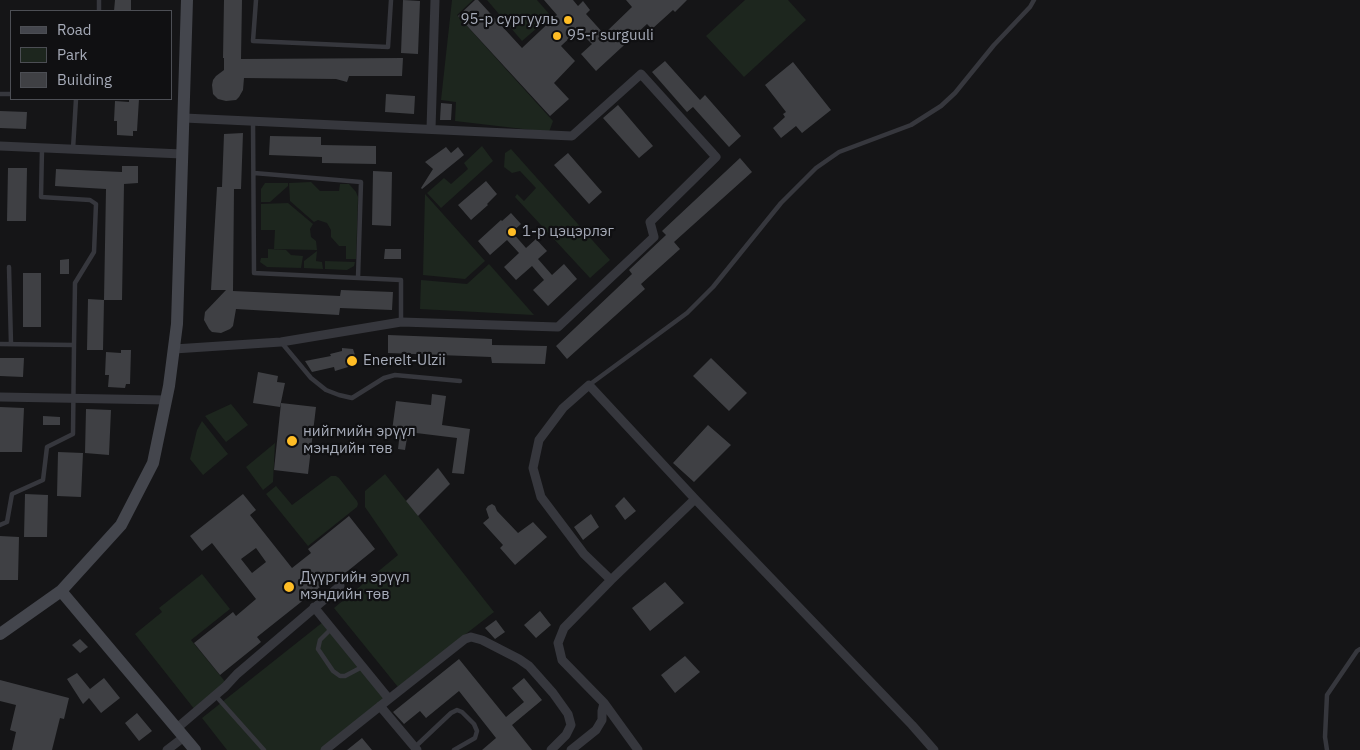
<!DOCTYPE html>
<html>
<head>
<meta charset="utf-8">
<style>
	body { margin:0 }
	#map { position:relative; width:1360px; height:750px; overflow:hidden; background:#151517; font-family:"IBM Plex Sans",sans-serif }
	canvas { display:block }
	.legend { position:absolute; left:10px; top:10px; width:162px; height:90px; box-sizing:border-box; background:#101012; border:1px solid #4c4e54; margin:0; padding:6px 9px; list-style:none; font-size:15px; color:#a6abb8 }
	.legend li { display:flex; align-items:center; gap:10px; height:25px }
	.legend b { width:25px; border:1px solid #4c4e54 }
</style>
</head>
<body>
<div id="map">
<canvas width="1360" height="750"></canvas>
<ul class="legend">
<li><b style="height:6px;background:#44464d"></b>Road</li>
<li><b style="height:14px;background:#1d261e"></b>Park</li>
<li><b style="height:14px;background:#3f4044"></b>Building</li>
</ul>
</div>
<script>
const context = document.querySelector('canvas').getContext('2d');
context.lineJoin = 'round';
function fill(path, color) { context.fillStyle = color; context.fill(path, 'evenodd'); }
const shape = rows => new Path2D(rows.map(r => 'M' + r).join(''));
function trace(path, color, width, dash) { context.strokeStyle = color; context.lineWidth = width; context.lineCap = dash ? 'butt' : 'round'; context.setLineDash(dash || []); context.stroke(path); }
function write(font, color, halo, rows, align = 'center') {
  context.font = font + ' "IBM Plex Sans",sans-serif'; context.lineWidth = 4.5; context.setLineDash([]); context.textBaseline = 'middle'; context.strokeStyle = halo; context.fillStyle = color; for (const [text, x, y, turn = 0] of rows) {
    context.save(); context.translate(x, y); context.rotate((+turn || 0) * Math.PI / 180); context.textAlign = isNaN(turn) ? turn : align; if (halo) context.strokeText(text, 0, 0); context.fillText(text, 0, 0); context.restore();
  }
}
fill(shape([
	[452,0,473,0,457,15,553,121,549,132,455,121,456,102,441,100],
	[487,0,537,0,551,16,522,41],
	[745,0,788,0,806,20,744,77,706,36],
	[482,146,493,161,441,208,427,193,444,178,451,184,468,169,464,163],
	[511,149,610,260,590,278,515,197,517,194,524,201,536,188,520,171,512,173,504,167,505,153],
	[311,182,320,191,339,191,340,184,349,184,356,192,358,197,356,259,346,259,346,246,339,246,331,237,331,230,327,223,318,220,314,222,290,201,289,183],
	[265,183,288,183,288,186,270,202,261,202,261,189],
	[425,194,485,261,465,279,423,275],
	[288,203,313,224,310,229,311,237,316,241,317,250,274,249,275,230,261,230,261,204],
	[268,249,286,250,291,255,303,256,301,268,267,267,260,262,261,258,268,258],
	[317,251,316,261,322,262,323,269,304,268,304,261],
	[325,261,355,262,354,266,347,270,325,269],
	[489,264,534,315,420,309,421,280,467,284],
	[231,404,248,425,226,442,205,416],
	[202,421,228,454,203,475,190,459,197,430],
	[275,443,273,482,263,490,246,467],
	[385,474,494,612,398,687,334,608,398,555,365,507,365,491],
	[331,476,336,476,339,478,357,501,358,504,357,507,308,546,266,494,276,486,292,505],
	[202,574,230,609,191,640,227,684,195,710,135,634,162,612,159,608],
	[323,622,385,699,322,750,227,750,202,718]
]), '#1d261e');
fill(shape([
	[115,0,131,0,131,11,114,11],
	[224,0,242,0,241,59,403,58,402,76,349,76,347,82,336,79,244,78,243,90,239,97,236,100,226,101,218,99,213,94,212,85,213,80,216,76,224,70,224,58,223,58],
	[403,0,420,1,418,54,401,53],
	[475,0,478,0,522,48,557,15,544,0,573,0,578,6,583,1,590,10,586,14,604,34,632,7,626,0,687,0,675,12,673,10,652,29,647,24,596,71,581,54,592,44,578,30,561,46,575,61,554,83,569,99,550,116,458,16],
	[665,61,700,100,705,95,741,136,729,147,693,107,687,112,652,72],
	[793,62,831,110,802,133,796,126,781,138,773,128,785,117,783,114,786,112,765,85],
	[386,94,415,96,414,114,385,112],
	[129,99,139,99,137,131,133,131,133,136,117,135,117,121,114,121,115,101,129,102],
	[441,103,452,104,451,120,440,120],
	[618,105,653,146,639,158,603,118],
	[0,111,27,112,26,129,0,128],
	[243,133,241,189,234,189,233,291,340,296,341,290,393,292,392,310,340,308,339,315,236,309,233,326,230,329,221,333,212,332,209,329,204,320,205,312,226,290,211,290,217,187,222,187,224,134],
	[270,136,321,137,321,145,376,146,376,164,322,163,322,157,269,155],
	[446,147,451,153,458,147,464,155,422,189,421,188,433,169,425,162],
	[568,153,602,192,589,204,554,165],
	[740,158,752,172,674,242,680,249,641,284,645,289,567,359,556,346,632,274,629,270,666,235,662,231],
	[122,166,138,166,138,183,124,184,122,300,104,300,106,189,55,186,56,169,122,172],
	[8,168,27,168,26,221,7,221],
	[373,171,392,172,391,226,372,225],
	[486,181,497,194,487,204,488,205,471,220,458,205],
	[511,213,521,224,512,232,526,248,536,239,547,251,538,259,552,275,564,264,577,279,548,306,533,290,544,280,532,266,516,280,504,267,519,253,507,240,490,255,478,241,501,220,502,221],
	[385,249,401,249,401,259,384,259],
	[69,259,69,274,60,274,60,260],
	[23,273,41,273,41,327,23,327],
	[88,299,104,300,103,350,87,350],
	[388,335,492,339,492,345,547,346,545,364,492,363,491,357,388,353],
	[342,348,353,349,358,364,335,371,334,367,312,372,305,361,331,356,330,354,342,351],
	[121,350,131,350,130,384,126,384,125,388,108,387,109,375,105,375,106,352,121,353],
	[0,358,24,358,23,377,0,376],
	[711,358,747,393,729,411,693,376],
	[258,372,278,376,277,382,285,383,280,407,253,403],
	[432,394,446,396,442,425,470,429,464,474,452,473,457,438,408,432,405,450,398,449,400,432,392,431,396,401,431,405],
	[281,403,316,407,308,474,274,470],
	[0,407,24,408,22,452,0,452],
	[86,409,111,410,109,455,85,453],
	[43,416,60,417,60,425,43,425],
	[708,425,731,445,694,482,673,463],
	[58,452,83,453,81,497,57,496],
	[438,468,450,484,418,516,406,501],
	[25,494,48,495,47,537,24,537],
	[243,494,256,510,250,515,292,568,311,553,308,549,349,516,375,549,333,583,330,579,257,637,261,642,220,675,194,643,233,612,236,616,256,599,212,543,202,551,190,536],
	[256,548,266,562,252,573,241,559],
	[624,497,636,511,625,520,615,506],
	[492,504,495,506,497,511,518,533,533,522,547,537,515,565,500,548,503,545,483,523,489,518,486,509,488,506],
	[591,514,599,527,583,540,574,527],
	[0,536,19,537,18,580,0,580],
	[665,582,684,603,650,631,632,608],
	[540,611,551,625,536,638,524,625],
	[496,620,505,632,495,639,485,628],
	[80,639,88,647,80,653,72,645],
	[685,656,700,672,675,693,661,675],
	[459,659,506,717,524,702,512,688,524,678,542,700,512,725,532,750,482,750,496,738,459,691,426,718,420,711,404,724,393,712],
	[77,673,90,689,104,678,120,698,101,713,89,698,83,704,67,679],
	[0,680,69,698,64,719,60,718,52,750,12,750,16,732,10,730,16,705,0,701],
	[137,713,152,731,139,741,125,723],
	[362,738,372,750,347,750]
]), '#3f4044');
trace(shape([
	[256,0,253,41,388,47,391,0],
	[99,11,99,0],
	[0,94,11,94],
	[253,121,254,273,401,280,401,322],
	[42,149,41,197,90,200,96,204,94,252,75,283,74,345],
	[73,149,76,99],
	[254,173,361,182,358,278],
	[9,267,11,344],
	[281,342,311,378,326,390,339,395,352,398,384,378,395,375,460,381],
	[0,344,74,345,73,434,47,447,43,480,12,494,7,522,0,525],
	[589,385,687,313,713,287,781,203,816,168,839,152,911,125,941,106,955,93,994,45,1030,7,1034,0],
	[331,629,320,640,318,649,333,671,340,676,345,676,362,667],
	[215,695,264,750],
	[415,747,451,713,457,710,462,712,474,724,477,731,475,738,454,750],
	[1327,750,1325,737,1327,695,1357,651,1360,649]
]), '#36373d', 4.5);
trace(shape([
	[431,129,435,0],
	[0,146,182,154],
	[174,349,281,342,401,322,558,327,654,237,650,222,716,157,641,74,572,136,184,118],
	[0,397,166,400],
	[611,580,584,554,541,497,533,468,539,440,563,408,589,385,695,499,912,725,934,750],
	[314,607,389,699,325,750],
	[389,699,465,639,471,637,482,640,519,659,529,666,553,693,568,714,571,725,566,735,551,750],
	[604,703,638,750],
	[380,706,417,750],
	[177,728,225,687,237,674,340,586],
	[167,750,184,737],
	[571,750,596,730,602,720,602,711,604,703,562,660,558,643,564,628,611,580,695,499]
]), '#36373d', 9);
trace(shape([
	[61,591,195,750],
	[0,634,61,591,121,525,153,463,169,386,177,324,187,0]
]), '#44464d', 12);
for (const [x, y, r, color] of [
	[568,20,5,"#ffbd25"],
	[557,36,5,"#ffbd25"],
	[512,232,5,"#ffbd25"],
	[352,361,6,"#ffbd25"],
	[292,441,6,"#ffbd25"],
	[289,587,6,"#ffbd25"]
]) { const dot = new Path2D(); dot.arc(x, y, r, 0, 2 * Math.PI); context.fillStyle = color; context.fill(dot); trace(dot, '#101012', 2); }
write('15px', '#a6abb8', '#101012', [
	["95-р сургууль",558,20,"right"],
	["95-r surguuli",567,36],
	["1-р цэцэрлэг",522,232],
	["Enerelt-Ulzii",363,361],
	["нийгмийн эрүүл",303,432],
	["мэндийн төв",303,449],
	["Дүүргийн эрүүл",300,578],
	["мэндийн төв",300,595]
], 'left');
</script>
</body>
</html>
